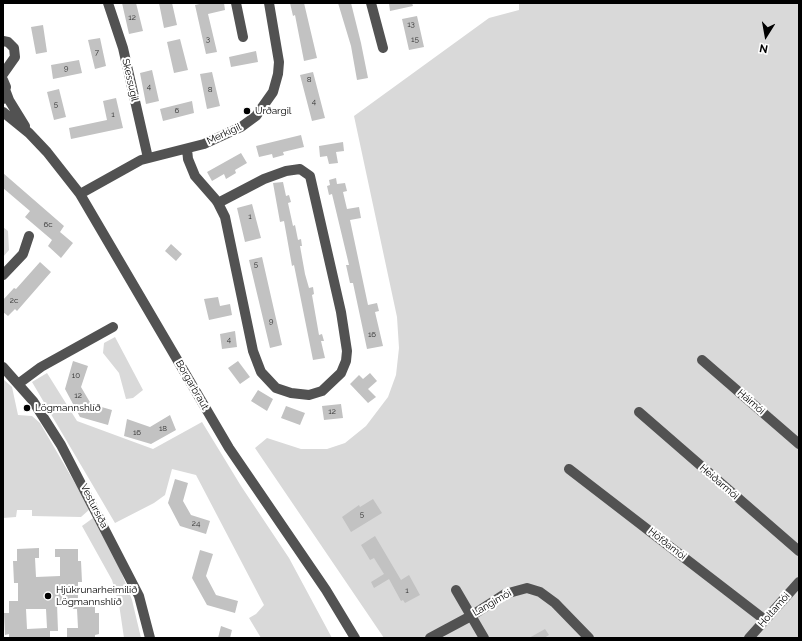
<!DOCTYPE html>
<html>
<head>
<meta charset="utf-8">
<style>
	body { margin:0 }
	#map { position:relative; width:802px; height:641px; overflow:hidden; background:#fff; font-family:Raleway,sans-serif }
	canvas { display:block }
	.frame { position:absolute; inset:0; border:4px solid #000; pointer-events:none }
	.north { position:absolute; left:746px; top:16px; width:40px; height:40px; -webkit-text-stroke:3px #fff; paint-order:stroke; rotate:191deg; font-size:11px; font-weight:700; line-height:16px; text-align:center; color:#000 }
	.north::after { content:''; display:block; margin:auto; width:14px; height:18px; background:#000; clip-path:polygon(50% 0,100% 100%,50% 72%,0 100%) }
</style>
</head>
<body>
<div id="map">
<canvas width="802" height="641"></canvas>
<div class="frame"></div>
<div class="north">N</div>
</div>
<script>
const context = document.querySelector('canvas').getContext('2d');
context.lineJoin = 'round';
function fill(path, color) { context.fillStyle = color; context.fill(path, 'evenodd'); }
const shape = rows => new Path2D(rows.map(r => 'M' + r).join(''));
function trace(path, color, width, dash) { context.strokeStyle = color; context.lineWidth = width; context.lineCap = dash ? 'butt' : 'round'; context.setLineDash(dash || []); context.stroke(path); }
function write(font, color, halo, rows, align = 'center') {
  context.font = font + ' Raleway,sans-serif'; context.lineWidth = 4; context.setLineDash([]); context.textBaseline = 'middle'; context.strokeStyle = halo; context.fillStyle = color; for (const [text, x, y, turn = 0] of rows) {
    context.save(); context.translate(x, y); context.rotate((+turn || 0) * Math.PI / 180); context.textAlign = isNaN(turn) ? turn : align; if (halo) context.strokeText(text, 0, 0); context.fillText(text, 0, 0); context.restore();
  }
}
fill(shape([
	[519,3,799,3,799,638,384,638,255,448,267,438,301,449,327,449,345,443,366,426,388,397,396,375,399,348,397,317,354,116,489,18,519,10],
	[3,227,8,231,9,250,3,257],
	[115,337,143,390,133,398,126,399,119,373,103,353,104,343],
	[47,373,77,421,153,449,202,422,241,486,289,558,332,638,261,638,249,618,256,614,264,605,196,475,172,469,165,495,154,503,115,523,32,382],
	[3,379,12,387,18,415,32,416,40,423,90,509,81,517,32,516,32,510,17,510,16,517,3,518],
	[93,518,120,569,132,600,141,638,124,638,119,604,112,580,82,526]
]), '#d9d9d9');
fill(shape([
	[122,3,136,3,143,31,129,34],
	[159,3,172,3,177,25,164,28],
	[204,3,224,3,225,10,208,14,217,52,206,54,195,5],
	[290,3,304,3,317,58,304,61,295,15,293,16],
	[338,3,351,3,361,43,368,78,357,80,351,46],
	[389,3,412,3,413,6,390,11],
	[417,16,424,47,409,50,402,19],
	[43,25,47,52,36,54,31,27],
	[100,38,106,66,95,69,88,40],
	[180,39,188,70,174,73,167,42],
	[256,51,258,62,231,67,229,57],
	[79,60,82,73,53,79,51,65],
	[152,70,159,101,146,104,140,73],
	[212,72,220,106,207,109,200,74],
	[313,72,325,118,312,121,300,75],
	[59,89,66,117,54,120,47,92],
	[116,98,123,128,71,139,69,128,107,120,103,101],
	[192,101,194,113,163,121,160,109],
	[301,135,304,147,283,152,284,155,273,158,272,154,259,157,256,146],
	[343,142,344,151,336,152,338,163,329,164,327,156,320,157,319,146],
	[241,153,247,163,235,170,236,173,226,179,224,174,212,181,207,172],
	[3,173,64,226,60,232,73,243,61,258,48,246,52,240,25,217,30,211,3,188],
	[336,178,337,184,345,183,347,191,343,192,347,209,359,207,361,218,350,220,368,305,377,303,379,311,375,312,383,346,367,349,353,283,350,283,346,265,349,265,332,194,329,195,327,186,330,185,329,180],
	[283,182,286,196,289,195,291,202,288,203,293,226,295,225,298,240,301,239,302,246,300,246,305,274,309,288,313,287,314,294,312,295,319,335,322,334,324,341,321,341,325,358,313,360,294,265,292,266,284,221,280,222,273,183],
	[252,204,261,238,245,242,237,208],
	[171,244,182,254,176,261,165,251],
	[262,257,282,345,270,348,249,260],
	[40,262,51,272,17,311,15,309,8,316,3,312,3,300,14,288,16,289],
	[218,297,220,306,230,304,232,315,209,320,204,299],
	[235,331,237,347,222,349,220,334],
	[73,361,88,366,81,387,91,404,112,410,108,425,80,417,65,389],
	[238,361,250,377,240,384,228,368],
	[370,373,377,381,368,389,376,397,368,403,350,384,359,375,363,379],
	[258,390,273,399,267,411,251,401],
	[341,404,343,418,324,420,322,406],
	[286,406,305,413,300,425,281,418],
	[170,415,176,430,151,444,124,436,127,419,150,427],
	[175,479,188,483,183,501,191,515,210,521,206,534,180,526,168,503],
	[373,499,382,513,351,532,342,517,359,505,360,507],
	[375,536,401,580,409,575,420,595,405,603,403,600,401,601,389,579,374,588,371,582,384,574,374,558,370,560,361,545],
	[39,548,39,558,35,558,36,577,60,576,60,557,55,557,55,549,78,549,78,561,81,561,82,582,78,582,78,601,95,600,95,613,99,613,99,634,95,635,95,638,67,638,67,628,78,628,77,609,73,609,72,604,57,604,58,631,50,631,50,638,9,638,9,634,5,635,4,613,9,613,9,601,18,601,18,583,14,583,13,561,17,561,17,549],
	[26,609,46,609,47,628,27,629],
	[200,550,213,554,206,576,216,595,238,601,235,613,207,605,192,578],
	[221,626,232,630,230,638,218,638],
	[545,629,549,635,544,638,529,638]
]), '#c2c2c2');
trace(shape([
	[108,3,123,48,148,158],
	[236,3,243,37],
	[371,3,383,48],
	[3,41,8,42,14,48,15,57,3,74],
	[3,80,6,87,3,99],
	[6,92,9,100,25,126],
	[3,112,29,133,47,152,80,194,229,448,326,590,355,638],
	[187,149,188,159,195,176,216,200,218,203,225,217,253,351,261,372,276,388,291,393,309,395,322,391,341,373,346,361,347,351,341,312,310,176,300,169,286,171,264,179,218,203],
	[80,194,141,160,204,144,241,127,256,116,273,92,278,74,279,62,269,3],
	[3,275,23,254,29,236],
	[702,360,799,444],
	[3,367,33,401,61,445,139,596,150,638],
	[18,384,41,367,113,327],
	[639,412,799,551],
	[569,469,765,620],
	[456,590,484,638],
	[430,638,471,616,505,594,527,588,540,592,555,603,589,638],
	[749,638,799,582]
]), '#525252', 10);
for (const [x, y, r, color] of [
	[247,111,4,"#000"],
	[27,408,4,"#000"],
	[48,596,4,"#000"]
]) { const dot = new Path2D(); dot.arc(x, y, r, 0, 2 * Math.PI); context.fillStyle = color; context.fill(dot); trace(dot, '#fff', 1.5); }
write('8px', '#303030', null, [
	["12",132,18],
	["13",411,25],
	["3",208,40],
	["15",415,40],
	["7",97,53],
	["9",66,69],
	["8",309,80],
	["4",149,87],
	["8",210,90],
	["4",314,102],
	["5",56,105],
	["6",177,111],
	["1",113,115],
	["1",250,217],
	["6c",48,225],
	["5",256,265],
	["2c",14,301],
	["9",271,322],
	["16",372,335],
	["4",229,340],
	["10",76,376],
	["12",78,396],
	["12",332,412],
	["18",163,429],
	["16",137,433],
	["5",362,515],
	["24",196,524],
	["1",407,591]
]);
write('10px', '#000', '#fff', [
	["Skessugil",130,80,77],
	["Merkigil",224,134,-25],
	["Borgarbraut",192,385,60],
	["Háimói",751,402,41],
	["Heiðarmói",719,482,41],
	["Vestursíða",94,506,63],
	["Höfðamói",667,544,38],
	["Langimói",492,603,-30],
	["Holtamói",774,610,-49]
]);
write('10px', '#000', '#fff', [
	["Urðargil",255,111],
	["Lögmannshlíð",35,408],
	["Hjúkrunarheimilið",56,590],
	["Lögmannshlíð",56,602]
], 'left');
</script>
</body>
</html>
